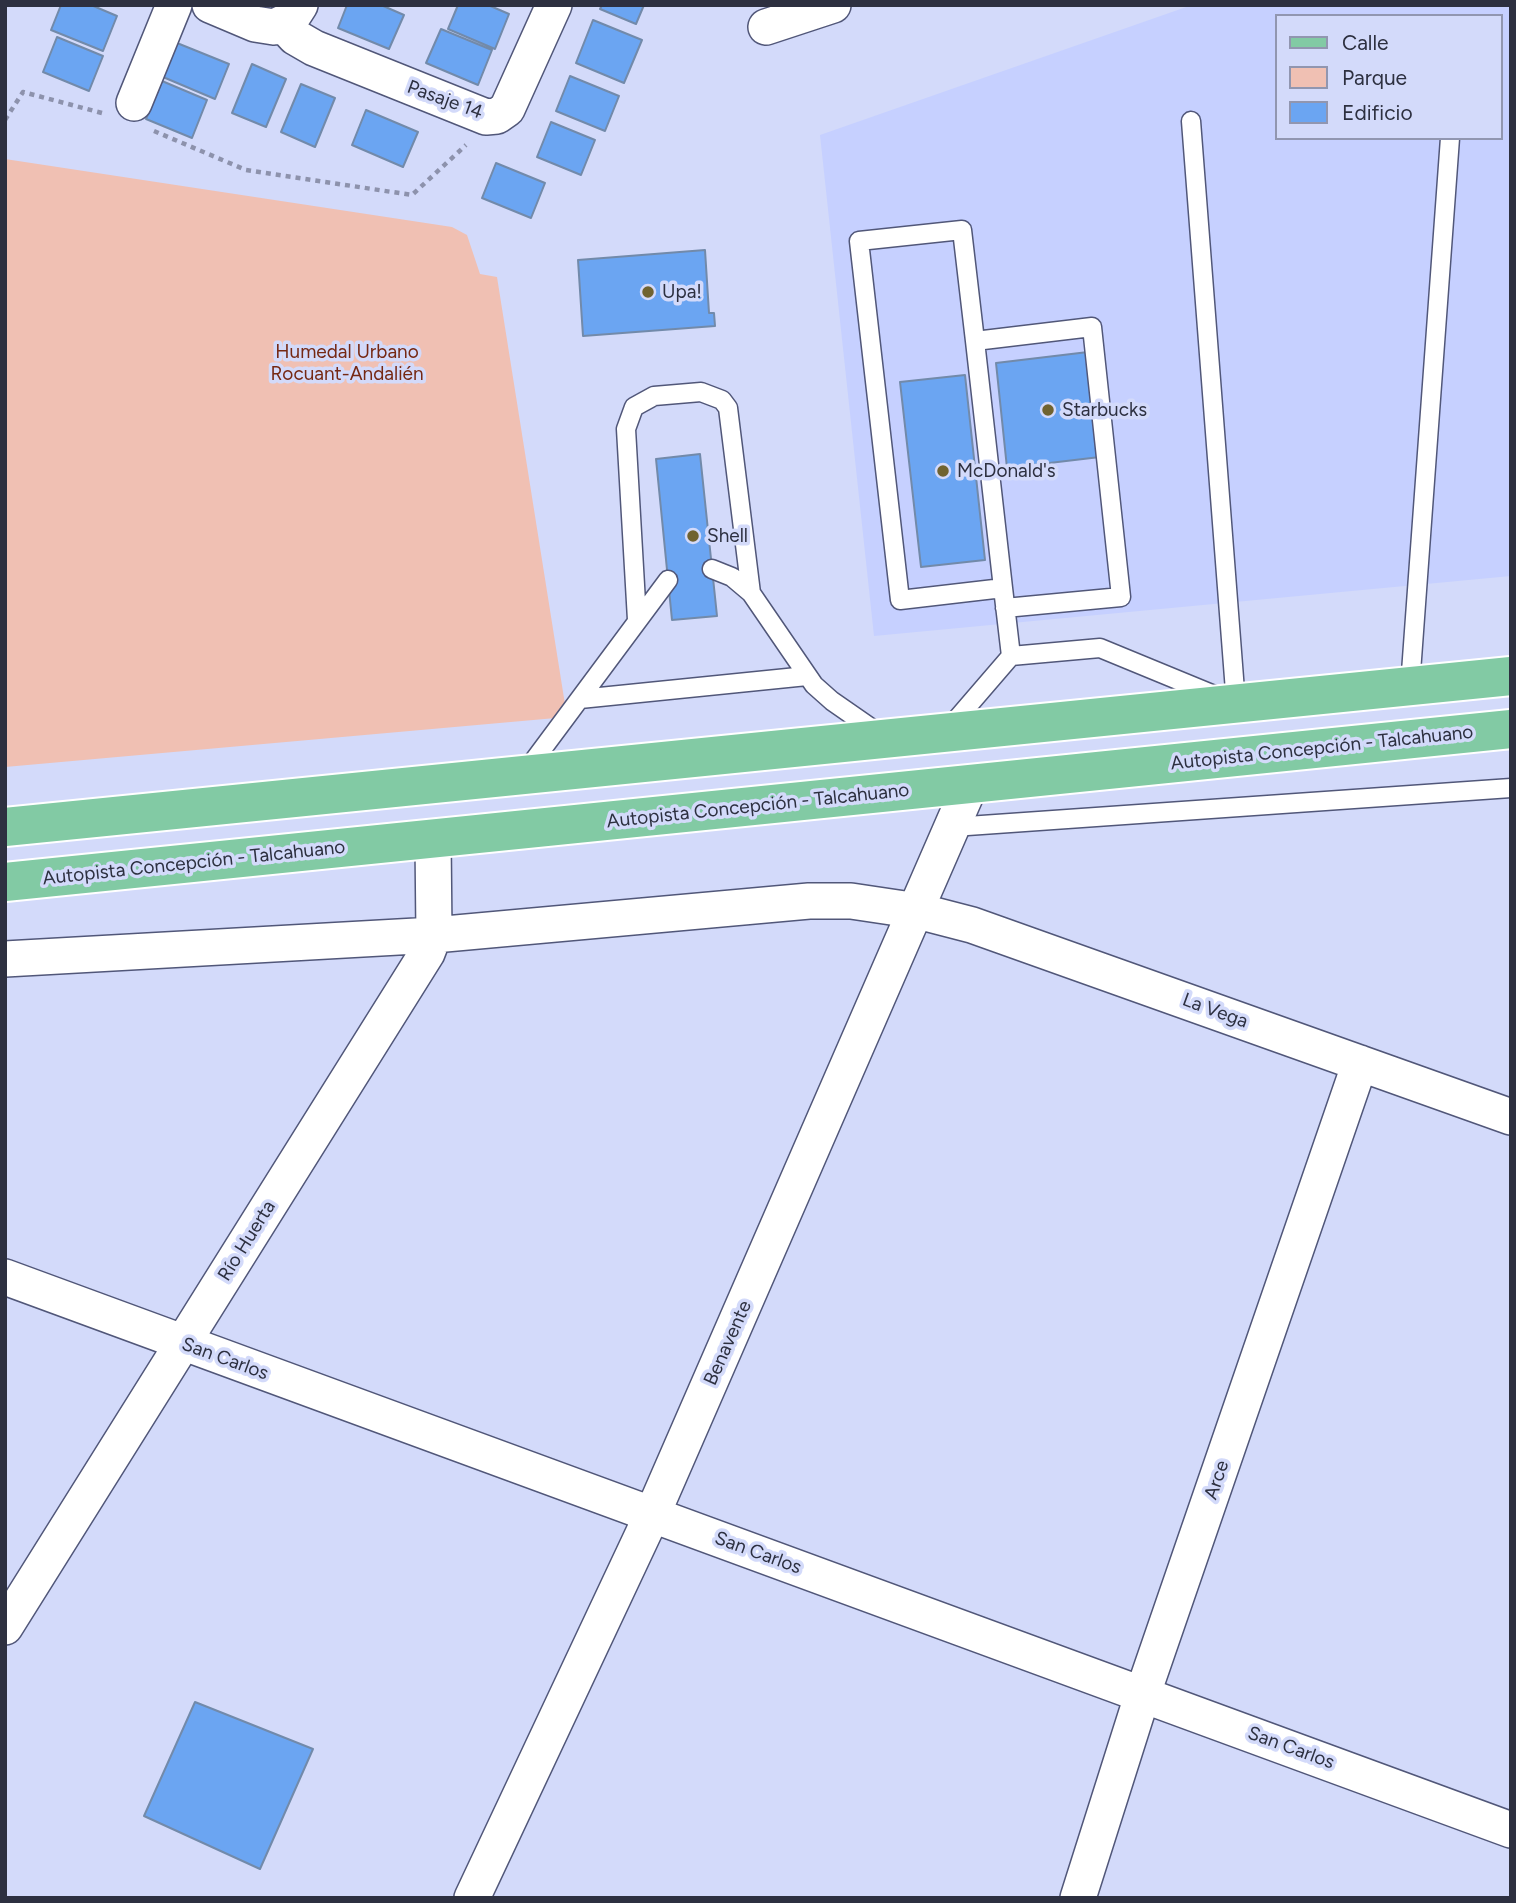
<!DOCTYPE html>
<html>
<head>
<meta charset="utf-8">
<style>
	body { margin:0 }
	#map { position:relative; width:1516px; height:1903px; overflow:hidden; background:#d3dafa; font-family:Figtree,sans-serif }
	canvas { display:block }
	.frame { position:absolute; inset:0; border:7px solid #2d3040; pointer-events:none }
	.legend { position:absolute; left:1275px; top:14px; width:228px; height:126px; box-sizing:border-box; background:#d3dafa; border:2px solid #9196b0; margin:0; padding:9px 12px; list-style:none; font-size:21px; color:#2d3040 }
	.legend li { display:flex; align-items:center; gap:14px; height:35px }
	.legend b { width:35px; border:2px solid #9196b0 }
</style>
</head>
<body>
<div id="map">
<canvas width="1516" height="1903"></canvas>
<div class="frame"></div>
<ul class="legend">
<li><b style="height:9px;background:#82caa4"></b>Calle</li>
<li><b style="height:19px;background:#f0c0b3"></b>Parque</li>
<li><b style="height:19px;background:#6ba5f2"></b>Edificio</li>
</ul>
</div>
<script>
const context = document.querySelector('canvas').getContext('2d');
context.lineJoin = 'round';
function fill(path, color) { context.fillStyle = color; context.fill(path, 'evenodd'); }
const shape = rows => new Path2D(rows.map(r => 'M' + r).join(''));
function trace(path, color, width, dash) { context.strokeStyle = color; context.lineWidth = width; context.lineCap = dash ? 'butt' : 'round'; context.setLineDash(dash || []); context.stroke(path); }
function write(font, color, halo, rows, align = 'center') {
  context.font = font + ' Figtree,sans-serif'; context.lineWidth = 7; context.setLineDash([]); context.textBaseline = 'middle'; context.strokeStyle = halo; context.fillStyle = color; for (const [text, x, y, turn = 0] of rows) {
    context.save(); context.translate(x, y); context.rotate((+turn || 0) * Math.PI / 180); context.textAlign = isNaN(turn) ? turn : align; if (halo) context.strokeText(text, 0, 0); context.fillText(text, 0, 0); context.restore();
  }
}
fill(shape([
	[1192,5,1511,5,1511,576,874,636,820,135],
	[1276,16,1500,16,1500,138,1276,138]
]), '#c6d0ff');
fill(shape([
	[5,159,452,227,467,235,480,274,497,277,567,717,5,767]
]), '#f0c0b3');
const building = shape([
	[61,5,91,5,117,16,103,51,51,30,61,5],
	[347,5,381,5,404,15,389,49,338,28,347,5],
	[458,5,488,5,509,14,495,49,448,29,458,5],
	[602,5,644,5,636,24,600,9,602,5],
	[593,20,642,40,624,83,576,63,593,20],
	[441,29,492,50,478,85,426,63,441,29],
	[57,37,103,56,89,91,43,72,57,37],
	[177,43,229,64,215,99,163,77,177,43],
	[252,64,286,79,266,127,232,113,252,64],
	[570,76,619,96,605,131,556,111,570,76],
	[162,81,207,100,192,138,146,119,162,81],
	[301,84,335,98,315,147,281,132,301,84],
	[366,110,418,132,403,167,352,145,366,110],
	[551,122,595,140,581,175,537,157,551,122],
	[496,163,545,183,531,218,482,198,496,163],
	[705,250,709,313,714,313,715,326,583,336,578,260,705,250],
	[1088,352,1100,457,1007,468,996,363,1088,352],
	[965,375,985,560,921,567,900,382,965,375],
	[700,454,717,616,672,620,656,459,700,454],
	[195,1702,313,1749,260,1869,144,1816,195,1702]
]);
fill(building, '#6ba5f2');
trace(building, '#728aaa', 2);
const lane = shape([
	[975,341,1092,327,1121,597,1005,608],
	[712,569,732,577,751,593,814,685,832,701,881,735],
	[1003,588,900,600,859,241,962,230,975,341,1003,588,1011,656],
	[637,620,626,429,634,407,654,396,701,392,722,400,728,408,751,593],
	[1410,686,1450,138],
	[580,699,807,676],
	[949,728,1011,656,1100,648,1236,704,1191,121],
	[526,771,668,580],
	[953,827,1511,788]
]);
const street = shape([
	[210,5,255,24,274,27,291,19,300,5],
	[283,24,295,37,314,48,486,117,497,116,507,109,554,5],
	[766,27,833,5],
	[134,103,174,5],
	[5,959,434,935,809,901,851,901,918,911,972,925,1511,1117],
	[5,1277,1511,1830],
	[5,1627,427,953,434,935,433,839],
	[472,1898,652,1515,971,783],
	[1078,1898,1143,1693,1360,1063]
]);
const primary = shape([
	[5,827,1511,676],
	[5,882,1511,729]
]);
trace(lane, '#515779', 21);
trace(street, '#515779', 38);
trace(primary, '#fff', 42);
trace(shape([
	[5,120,23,92,102,113],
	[154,131,246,170,412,195,466,145]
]), '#8d92ac', 4.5, [5, 5]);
trace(lane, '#fff', 18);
trace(street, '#fff', 35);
trace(primary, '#82caa4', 38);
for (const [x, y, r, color] of [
	[648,292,7,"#706330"],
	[1048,410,7,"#706330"],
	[943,471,7,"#706330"],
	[693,536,7,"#706330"]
]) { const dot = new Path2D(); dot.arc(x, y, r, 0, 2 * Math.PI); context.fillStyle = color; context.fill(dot); trace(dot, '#d3dafa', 2.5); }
write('19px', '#2d3040', '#d3dafa', [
	["Pasaje 14",445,100,20],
	["Autopista Concepción - Talcahuano",1322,748,-6],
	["Autopista Concepción - Talcahuano",758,806,-6],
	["Autopista Concepción - Talcahuano",194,863,-6],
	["La Vega",1215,1011,20],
	["Río Huerta",247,1241,-58],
	["Benavente",728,1343,-66],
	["San Carlos",225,1359,20],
	["Arce",1217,1480,-71],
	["San Carlos",758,1553,20],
	["San Carlos",1291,1748,20]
]);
write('19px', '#2d3040', '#d3dafa', [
	["Upa!",662,292],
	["Starbucks",1062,410],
	["McDonald's",957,471],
	["Shell",707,536]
], 'left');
write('19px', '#752813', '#d3dafa', [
	["Humedal Urbano",347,352],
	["Rocuant-Andalién",347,374]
]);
</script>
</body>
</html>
